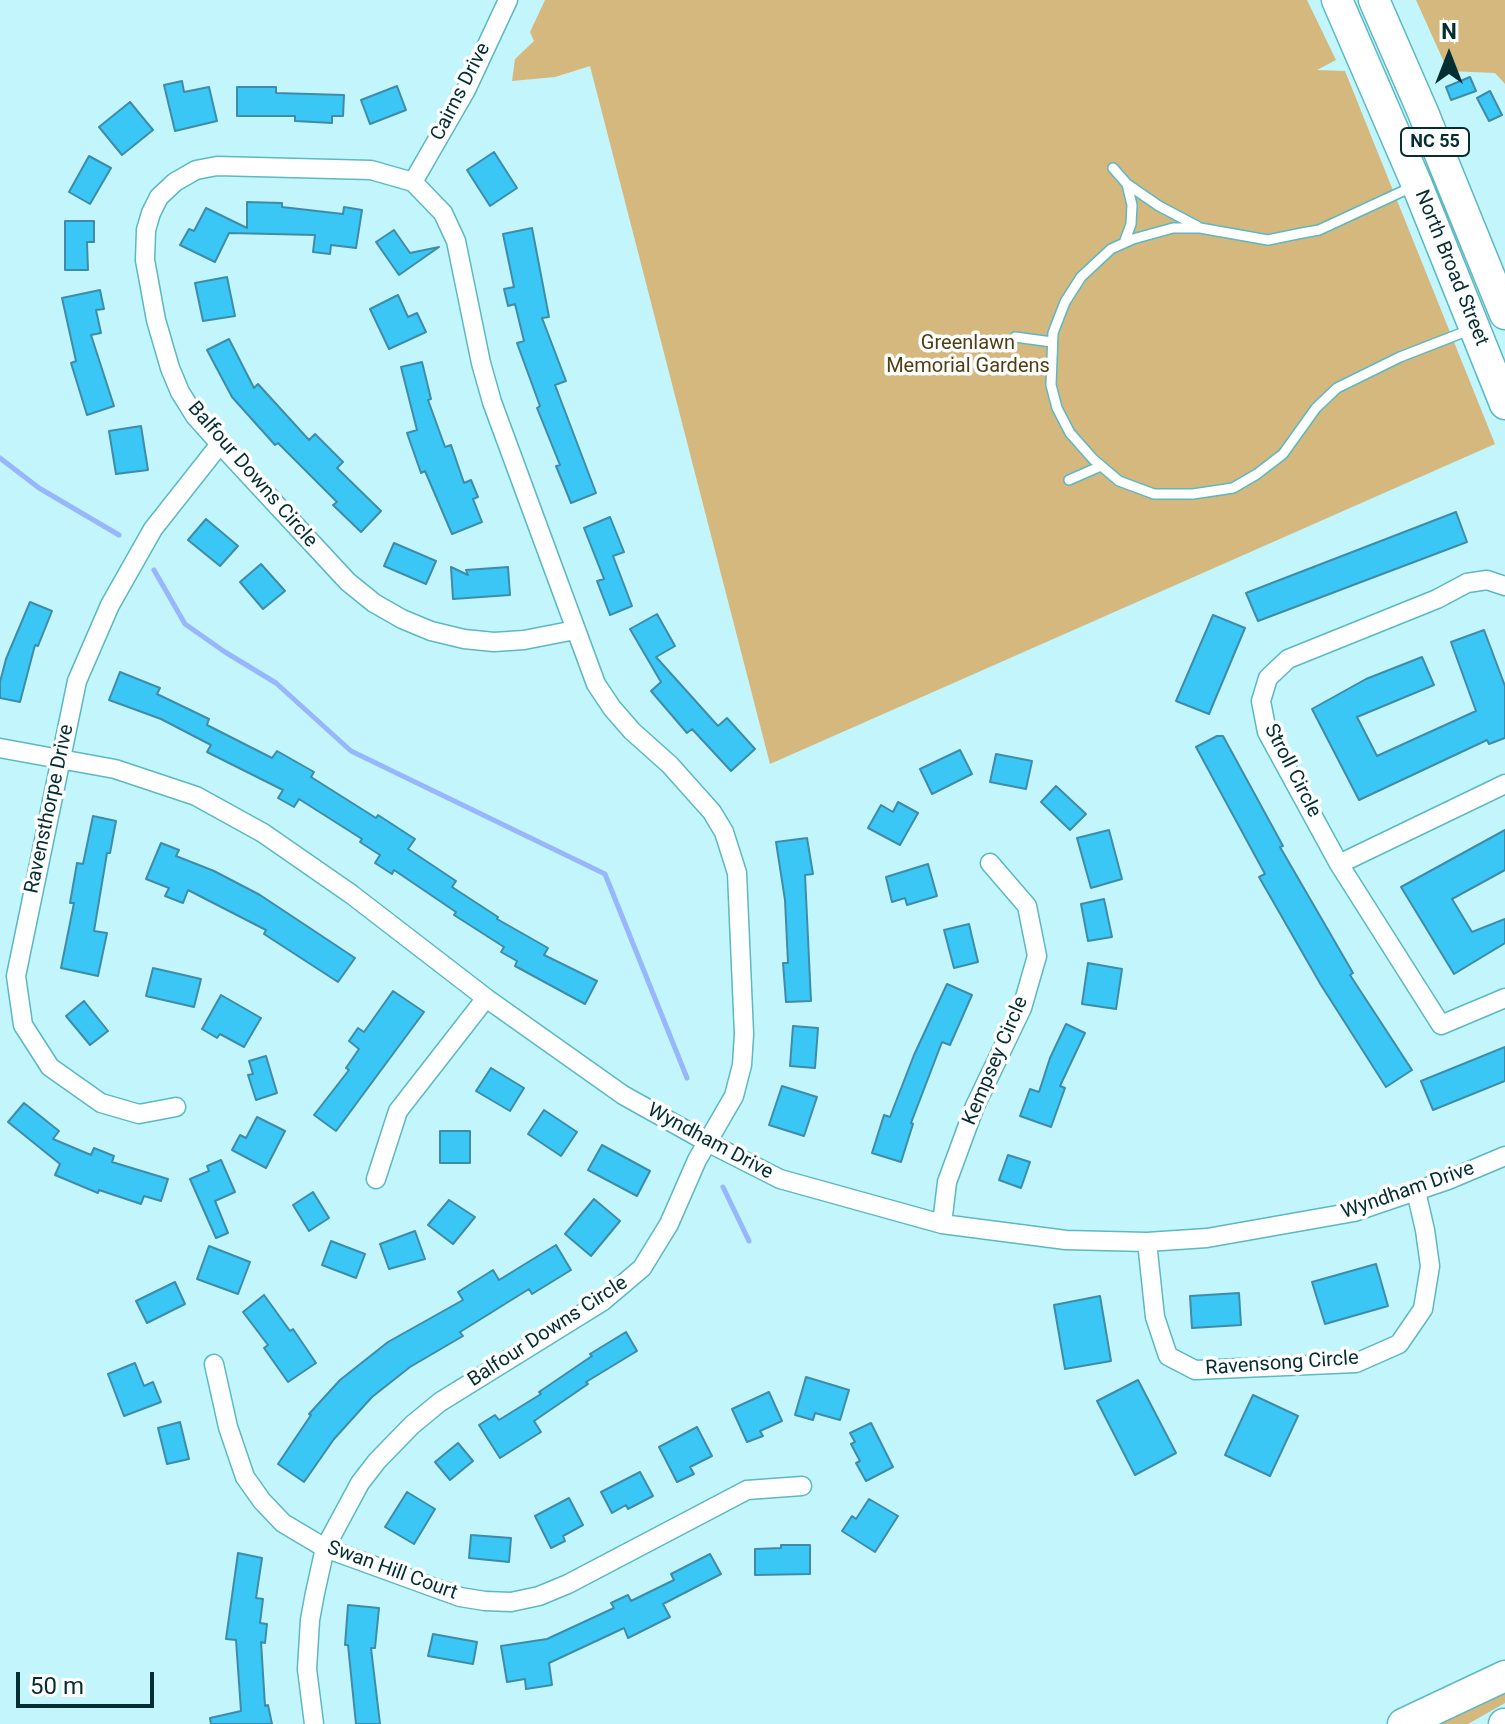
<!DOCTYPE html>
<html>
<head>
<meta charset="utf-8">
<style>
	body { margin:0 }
	#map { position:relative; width:1505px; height:1724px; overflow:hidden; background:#c2f6fc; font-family:Roboto,sans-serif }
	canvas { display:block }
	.north { position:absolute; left:1409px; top:16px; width:80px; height:80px; -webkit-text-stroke:6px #fff; paint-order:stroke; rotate:0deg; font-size:22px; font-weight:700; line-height:32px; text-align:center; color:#042e32 }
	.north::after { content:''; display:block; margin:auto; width:28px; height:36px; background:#042e32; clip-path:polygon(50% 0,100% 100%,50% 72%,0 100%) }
	.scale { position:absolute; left:16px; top:1672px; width:138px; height:36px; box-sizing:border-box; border:4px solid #042e32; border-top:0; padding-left:10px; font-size:24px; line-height:28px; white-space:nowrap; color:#042e32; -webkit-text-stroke:6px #fff; paint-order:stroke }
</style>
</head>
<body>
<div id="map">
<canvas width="1505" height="1724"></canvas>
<div class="north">N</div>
<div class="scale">50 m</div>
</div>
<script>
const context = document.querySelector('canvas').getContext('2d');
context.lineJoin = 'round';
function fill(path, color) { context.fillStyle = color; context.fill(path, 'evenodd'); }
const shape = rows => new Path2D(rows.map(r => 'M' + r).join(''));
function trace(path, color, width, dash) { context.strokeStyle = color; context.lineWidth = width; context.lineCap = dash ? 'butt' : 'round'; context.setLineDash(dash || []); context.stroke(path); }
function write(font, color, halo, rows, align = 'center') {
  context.font = font + ' Roboto,sans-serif'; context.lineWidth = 7; context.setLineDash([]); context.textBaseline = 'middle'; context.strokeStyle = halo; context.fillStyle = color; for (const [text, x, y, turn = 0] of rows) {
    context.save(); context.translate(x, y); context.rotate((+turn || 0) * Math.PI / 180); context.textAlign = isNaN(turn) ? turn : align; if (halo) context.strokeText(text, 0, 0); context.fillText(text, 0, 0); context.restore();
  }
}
fill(shape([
	[545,0,1307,0,1336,60,1317,70,1345,71,1495,444,770,764,590,66,555,77,512,81,515,59,534,41,530,32],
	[1416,0,1505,0,1505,84,1495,73,1448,71],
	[1505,1688,1505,1703,1468,1724,1429,1724]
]), '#d4b87d');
trace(shape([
	[0,458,39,488,119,535],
	[154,570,185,624,225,652,276,683,351,751,605,874,687,1078],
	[723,1187,749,1241]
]), '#97b6fc', 5);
const building = shape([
	[1470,77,1476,91,1451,100,1446,87,1470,77],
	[182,81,184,92,209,87,217,121,175,131,164,85,182,81],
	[397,86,406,110,370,124,361,100,397,86],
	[237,87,276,87,276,93,344,95,343,116,332,116,332,123,295,121,295,116,237,116,237,87],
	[1490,91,1502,115,1489,121,1477,98,1490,91],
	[130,102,153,130,122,155,99,127,130,102],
	[494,152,517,188,490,206,467,170,494,152],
	[89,156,111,168,90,204,69,192,89,156],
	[247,202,282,203,282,207,343,214,344,207,362,210,356,248,331,245,330,254,313,252,315,235,229,233,215,262,180,245,189,229,194,231,206,208,247,228,247,202],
	[65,221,94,221,94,242,87,242,88,270,65,270,65,221],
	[532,228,549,317,542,318,566,381,555,385,596,493,571,503,556,466,560,465,537,408,540,406,517,343,524,341,515,304,508,306,504,289,514,287,503,234,532,228],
	[394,230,410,253,439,247,399,275,376,242,394,230],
	[227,277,235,316,203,321,195,283,227,277],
	[100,290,104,309,96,310,101,333,91,335,114,406,87,415,71,363,76,361,62,298,100,290],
	[398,295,408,317,417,313,426,332,389,349,370,309,398,295],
	[229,339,254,388,258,384,309,440,315,434,343,462,337,468,381,511,361,532,333,505,337,502,278,443,275,445,232,397,207,350,229,339],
	[422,362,431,399,428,400,445,447,451,445,464,483,471,480,478,497,473,499,482,522,452,534,425,471,421,473,407,433,417,430,401,367,422,362],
	[141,426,148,470,116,474,109,431,141,426],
	[1456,512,1467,542,1258,621,1246,593,1456,512],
	[610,517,624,552,613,556,632,606,610,615,597,581,604,579,584,528,610,517],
	[206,519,238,546,220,566,188,540,206,519],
	[394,543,436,561,426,584,384,566,394,543],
	[261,564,285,591,263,609,240,582,261,564],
	[451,567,468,575,466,570,508,567,510,595,453,599,451,567],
	[30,602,52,611,38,646,35,645,20,702,0,698,0,682,6,659,30,602],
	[657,614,675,646,656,657,718,726,727,718,755,749,731,771,692,729,687,733,651,691,661,682,630,629,657,614],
	[1213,615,1245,628,1209,714,1176,701,1213,615],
	[1484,630,1505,686,1505,738,1489,744,1487,740,1359,800,1312,709,1366,679,1422,657,1434,685,1357,717,1377,756,1476,711,1451,642,1484,630],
	[120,672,160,688,157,694,209,719,207,725,272,758,277,751,314,772,311,777,376,818,378,815,415,839,408,849,456,881,452,887,498,917,497,919,548,948,544,955,597,981,585,1004,515,966,517,961,501,952,504,947,454,915,456,912,394,870,392,874,375,863,380,855,360,842,362,839,299,799,294,807,278,798,283,790,207,752,211,745,161,719,109,700,120,672],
	[1217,736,1223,736,1283,846,1280,847,1353,973,1350,975,1412,1070,1386,1087,1321,985,1259,877,1265,874,1196,747,1217,736],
	[960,750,972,774,932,794,920,769,960,750],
	[996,754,1032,761,1026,789,990,782,996,754],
	[1056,786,1086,814,1070,830,1041,802,1056,786],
	[898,802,918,813,900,845,868,828,881,805,893,812,898,802],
	[93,816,116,821,110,853,107,853,94,931,107,933,98,976,61,968,74,903,70,903,77,863,83,864,93,816],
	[1109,830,1122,879,1091,888,1077,838,1109,830],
	[1505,830,1505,870,1452,899,1472,932,1505,919,1505,943,1454,974,1401,887,1505,830],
	[807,838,813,874,805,875,811,1001,786,1002,783,963,788,963,785,900,776,842,807,838],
	[161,843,179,850,176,856,214,871,260,895,355,958,338,982,264,934,266,930,188,890,183,903,165,896,169,888,146,879,161,843],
	[928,864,937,896,907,905,905,898,892,902,886,877,928,864],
	[1104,899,1112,937,1088,941,1081,904,1104,899],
	[969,924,978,962,954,968,944,930,969,924],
	[1088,963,1122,969,1116,1009,1082,1004,1088,963],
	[153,968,201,979,194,1007,146,996,153,968],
	[947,984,972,995,950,1045,942,1042,911,1123,913,1124,901,1162,872,1153,884,1115,890,1117,914,1055,947,984],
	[393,991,424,1012,336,1131,314,1115,349,1070,346,1068,359,1049,349,1041,358,1028,364,1032,393,991],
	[221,995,261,1018,244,1047,220,1034,217,1038,202,1029,221,995],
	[84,1001,108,1031,90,1045,66,1016,84,1001],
	[1066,1024,1085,1033,1060,1086,1065,1088,1051,1127,1020,1116,1030,1089,1039,1092,1050,1058,1066,1024],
	[793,1026,818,1028,815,1068,790,1066,793,1026],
	[1505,1047,1505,1081,1433,1110,1421,1081,1505,1047],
	[266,1056,277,1093,256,1100,248,1075,253,1074,249,1061,266,1056],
	[491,1068,524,1088,510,1111,476,1091,491,1068],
	[782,1086,817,1097,804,1136,769,1125,782,1086],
	[24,1103,59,1131,53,1139,91,1155,94,1148,114,1156,112,1162,168,1179,161,1201,144,1196,141,1204,99,1190,98,1193,55,1175,60,1164,8,1122,24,1103],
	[544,1110,577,1132,561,1156,528,1134,544,1110],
	[257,1117,285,1131,266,1168,232,1150,240,1135,246,1138,257,1117],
	[440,1131,470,1131,470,1163,440,1163,440,1131],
	[602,1145,650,1171,637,1196,588,1170,602,1145],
	[1008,1155,1030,1162,1021,1188,999,1180,1008,1155],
	[221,1160,235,1192,215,1201,228,1233,216,1238,190,1179,209,1171,207,1166,221,1160],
	[313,1192,329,1218,309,1231,293,1205,313,1192],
	[594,1199,620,1221,591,1256,565,1234,594,1199],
	[449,1200,475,1217,453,1244,428,1225,449,1200],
	[415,1231,425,1259,389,1269,380,1244,415,1231],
	[331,1241,365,1254,356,1278,322,1265,331,1241],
	[556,1245,571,1270,532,1294,529,1289,460,1332,463,1336,410,1367,372,1397,334,1439,304,1482,278,1464,311,1415,309,1414,340,1380,388,1342,463,1300,458,1292,493,1270,499,1280,556,1245],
	[209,1246,250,1262,238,1294,197,1279,209,1246],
	[1376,1264,1388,1306,1325,1324,1312,1282,1376,1264],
	[175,1282,185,1304,147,1323,136,1301,175,1282],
	[1239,1293,1241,1325,1192,1328,1190,1296,1239,1293],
	[264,1295,290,1331,293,1329,316,1363,288,1382,264,1348,268,1345,243,1312,264,1295],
	[1100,1296,1111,1361,1065,1369,1054,1305,1100,1296],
	[626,1332,637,1351,586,1382,588,1384,534,1421,541,1432,500,1458,479,1425,495,1415,499,1420,541,1394,539,1392,592,1356,590,1354,626,1332],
	[135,1363,144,1386,153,1382,161,1402,124,1416,108,1374,135,1363],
	[806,1377,849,1390,840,1420,815,1413,813,1420,795,1415,806,1377],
	[1138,1380,1176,1453,1135,1475,1097,1401,1138,1380],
	[769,1392,782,1421,760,1431,763,1436,747,1442,732,1409,769,1392],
	[1253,1395,1298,1416,1270,1476,1225,1455,1253,1395],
	[180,1422,189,1459,167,1464,158,1428,180,1422],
	[871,1423,893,1467,866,1481,856,1463,860,1461,851,1444,855,1442,850,1433,871,1423],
	[697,1427,712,1456,690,1467,694,1474,677,1482,659,1447,697,1427],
	[458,1443,473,1461,450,1480,435,1462,458,1443],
	[640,1472,653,1496,628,1509,626,1505,612,1513,601,1492,640,1472],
	[407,1492,435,1509,414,1544,385,1527,407,1492],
	[569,1498,583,1525,563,1536,565,1541,551,1548,535,1516,569,1498],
	[869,1499,898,1516,875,1552,842,1531,852,1516,856,1519,869,1499],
	[471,1535,511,1538,509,1562,469,1558,471,1535],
	[781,1545,810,1545,810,1574,755,1575,755,1549,781,1548,781,1545],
	[238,1553,262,1558,256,1598,263,1599,260,1623,267,1624,265,1643,261,1642,265,1706,268,1705,272,1724,211,1724,210,1718,241,1711,236,1640,226,1639,238,1553],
	[710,1554,721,1574,663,1604,670,1617,628,1638,624,1628,549,1663,552,1685,526,1689,525,1679,507,1682,501,1646,547,1639,614,1608,611,1603,628,1595,631,1601,674,1580,671,1574,710,1554],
	[348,1605,379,1608,375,1648,371,1648,380,1724,356,1724,348,1645,345,1645,348,1605],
	[433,1634,477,1642,473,1664,428,1656,433,1634]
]);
fill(building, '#3ac7f6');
trace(building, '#3e8ca9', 2);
const service = shape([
	[1113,168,1127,184,1159,206,1197,226],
	[1414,186,1319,230,1302,233,1268,240,1200,228,1173,228,1133,239,1111,249,1081,277,1065,302,1053,333,1051,385,1057,408,1070,433,1093,459,1119,481,1154,494,1193,494,1233,488,1257,474,1283,454,1316,408,1337,388,1400,357,1472,329],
	[1124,243,1131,224,1132,205,1127,184],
	[1015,337,1052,342],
	[1069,480,1101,466]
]);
const minor = shape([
	[413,182,466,90,508,0],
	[1505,586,1487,580,1467,583,1437,599,1288,659,1268,678,1261,701,1267,732,1339,864,1441,1025,1505,998],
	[0,748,115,769,196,796,263,833,351,894,486,998,623,1095,707,1142,780,1179,942,1224,1066,1240,1147,1242,1207,1238,1354,1212,1448,1180,1505,1156],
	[1339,864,1505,784],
	[176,1107,139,1114,101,1103,50,1067,23,1025,16,976,77,681,110,605,153,529,220,444],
	[376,1179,398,1111,486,998],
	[942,1224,947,1182,975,1106,1022,1008,1037,956,1027,906,990,863],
	[1147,1242,1155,1317,1168,1356,1195,1370,1356,1363,1399,1344,1423,1309,1430,1266,1425,1230,1416,1191],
	[214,1364,228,1427,245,1477,262,1501,283,1523,325,1548,460,1597,485,1601,511,1602,539,1596,568,1584,747,1490,802,1486],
	[314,1724,307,1669,310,1620,315,1593,325,1548,360,1483,377,1461,412,1425,440,1402,603,1301,642,1268,669,1224,697,1160,734,1096,742,1065,744,1034,737,873,724,832,712,812,670,765,632,731,612,708,596,684,492,402,481,363,456,241,443,213,413,182,371,170,217,166,196,170,175,182,159,197,151,213,146,230,145,260,156,320,170,368,180,392,195,416,220,444,348,582,374,603,402,619,431,631,464,639,494,642,524,640,575,630]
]);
const trunk = shape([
	[1337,0,1417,185,1505,404],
	[1374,0,1422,110,1505,314],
	[1403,1724,1505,1676],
	[1504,1724,1505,1724]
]);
trace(service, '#5cb8c2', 12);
trace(minor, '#5cb8c2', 21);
trace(trunk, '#5cb8c2', 33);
trace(service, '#fff', 9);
trace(minor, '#fff', 18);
trace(trunk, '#fff', 30);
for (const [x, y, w] of [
	[1435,142,68]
]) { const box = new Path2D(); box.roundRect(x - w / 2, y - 14, w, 28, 6); context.fillStyle = '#fff'; context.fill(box); trace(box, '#042e32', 2); }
write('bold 18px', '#042e32', null, [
	["NC 55",1435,142]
]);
write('20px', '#042e32', '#fff', [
	["Cairns Drive",461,92,-63],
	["North Broad Street",1451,268,68],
	["Balfour Downs Circle",252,475,49],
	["Stroll Circle",1292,771,63],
	["Ravensthorpe Drive",50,809,-78],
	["Kempsey Circle",996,1061,-67],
	["Wyndham Drive",710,1142,28],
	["Wyndham Drive",1408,1191,-19],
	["Balfour Downs Circle",548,1332,-33],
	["Ravensong Circle",1282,1364,-4],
	["Swan Hill Court",392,1571,20]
]);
write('20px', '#503e12', '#fff', [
	["Greenlawn",968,344],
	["Memorial Gardens",968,367]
]);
</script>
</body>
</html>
